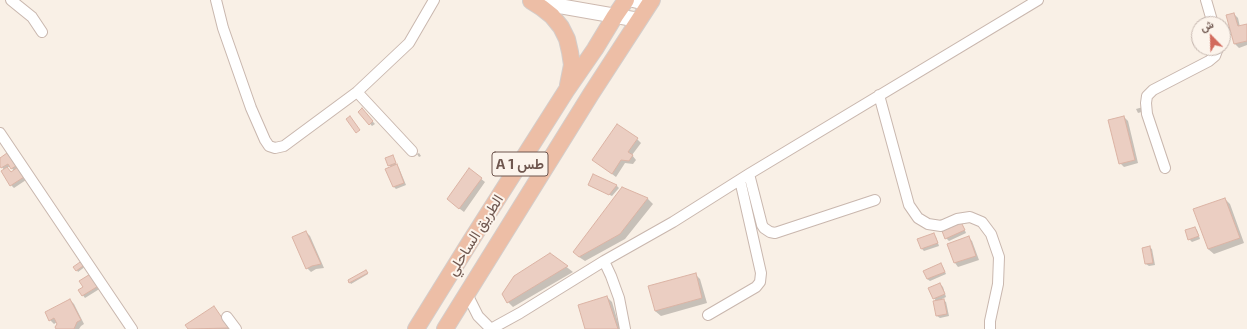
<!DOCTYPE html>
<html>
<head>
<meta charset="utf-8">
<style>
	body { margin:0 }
	#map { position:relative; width:1247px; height:329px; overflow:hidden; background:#f9f0e6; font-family:"Exo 2",Vazirmatn,sans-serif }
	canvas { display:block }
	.north { position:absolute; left:1191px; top:16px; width:40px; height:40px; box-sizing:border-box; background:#fcf4ec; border:1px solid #c4b5ad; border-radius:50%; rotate:337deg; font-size:11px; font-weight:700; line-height:16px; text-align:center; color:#6f574f }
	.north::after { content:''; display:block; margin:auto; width:14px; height:18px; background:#d26a5c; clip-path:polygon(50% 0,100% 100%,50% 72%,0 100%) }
</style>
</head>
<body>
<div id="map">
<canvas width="1247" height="329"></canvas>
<div class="north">ش</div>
</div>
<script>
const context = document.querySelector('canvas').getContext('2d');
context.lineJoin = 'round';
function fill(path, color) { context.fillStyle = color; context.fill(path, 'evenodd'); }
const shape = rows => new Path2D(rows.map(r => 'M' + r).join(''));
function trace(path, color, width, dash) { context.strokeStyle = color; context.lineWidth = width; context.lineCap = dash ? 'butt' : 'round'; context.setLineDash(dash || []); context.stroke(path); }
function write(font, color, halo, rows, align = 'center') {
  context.font = font + ' "Exo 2",Vazirmatn,sans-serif'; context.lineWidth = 4; context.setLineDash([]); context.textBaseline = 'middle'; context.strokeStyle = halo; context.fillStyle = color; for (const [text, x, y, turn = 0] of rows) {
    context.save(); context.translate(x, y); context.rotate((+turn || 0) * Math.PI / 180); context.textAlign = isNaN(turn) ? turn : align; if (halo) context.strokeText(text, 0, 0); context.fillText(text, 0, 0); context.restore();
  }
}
fill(shape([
	[1234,14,1238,18,1240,27,1247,25,1247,45,1239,48,1235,44],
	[1143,107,1145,111,1138,113,1136,109],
	[362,110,375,124,372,126,359,112],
	[1124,117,1128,121,1138,163,1124,167,1120,163],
	[637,139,641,143,632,155,636,160,633,164,625,163,616,177,593,160],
	[419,153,421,156,419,157,417,154],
	[7,154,26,180,14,188,11,185,4,170,0,164,0,159],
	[10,166,14,171,11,173,7,168],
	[393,157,396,164,399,168,406,185,396,189,394,187,387,169,391,168,386,158],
	[470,170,485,182,464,212,452,203],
	[594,175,617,186,619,188,612,196,592,187,589,185],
	[622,188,648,199,653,204,625,239,585,261,579,257],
	[1225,199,1230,204,1244,243,1214,254,1208,249],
	[961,223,963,226,966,233,949,241,946,238],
	[1195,228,1197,230,1200,239,1192,242,1189,239],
	[306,232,310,236,324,268,316,269,311,272,307,268],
	[933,234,936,237,939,246,924,251,922,249],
	[968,237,972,241,979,260,958,267,955,263,948,244],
	[1149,247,1152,249,1155,265,1149,266,1146,264,1143,248],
	[550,254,573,272,513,307,508,302],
	[83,262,86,266,78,272,75,267],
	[941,264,943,267,946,274,930,281,927,279],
	[367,272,368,274,351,284,349,281],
	[695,274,700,279,707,303,661,316,655,311],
	[92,275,101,288,85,298,79,290,84,287],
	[940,284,943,287,946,297,942,299,946,302,949,316,940,318,937,316,934,302,936,301,934,298],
	[607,297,612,302,620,329,586,329],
	[70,300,74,304,84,324,81,326,79,329,57,329,58,324,57,322,54,324,50,320],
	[214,307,229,329,189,329,187,325]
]), '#0003');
const building = shape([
	[1234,13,1238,26,1247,24,1247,41,1234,44,1226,15,1234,13],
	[362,108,373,121,369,125,358,112,362,108],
	[350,116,360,130,356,133,346,119,350,116],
	[1124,116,1135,160,1119,164,1108,120,1124,116],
	[617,124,638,138,628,152,633,155,629,161,621,160,612,174,592,160,617,124],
	[7,153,16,166,11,169,8,164,1,168,0,166,0,158,7,153],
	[393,155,396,163,388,166,385,158,393,155],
	[397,164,404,183,393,187,385,169,397,164],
	[7,167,11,172,18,167,24,177,10,186,1,171,7,167],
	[469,168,482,178,459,209,447,199,469,168],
	[593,174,617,185,609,195,588,185,593,174],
	[622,187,648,198,620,234,579,257,573,252,622,187],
	[1225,198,1240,238,1208,249,1193,209,1225,198],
	[961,222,965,230,945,239,942,231,961,222],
	[1195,227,1199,236,1188,240,1185,230,1195,227],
	[306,231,321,264,312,266,306,269,292,237,306,231],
	[934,233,938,243,921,249,917,239,934,233],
	[969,236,976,256,954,263,947,244,969,236],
	[1150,246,1153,263,1145,264,1142,248,1150,246],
	[550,253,568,266,507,303,502,294,514,276,550,253],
	[83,260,86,264,76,271,73,267,83,260],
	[941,263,945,272,927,279,923,271,941,263],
	[366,270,368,273,349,283,348,280,366,270],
	[92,273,100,285,82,296,78,290,83,287,79,281,92,273],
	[696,273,702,298,655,311,648,286,696,273],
	[940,283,945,294,933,299,928,288,940,283],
	[607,296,618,329,585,329,578,305,607,296],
	[70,299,81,320,77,322,74,329,56,329,55,327,57,324,54,318,49,321,45,312,70,299],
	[944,299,947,314,936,316,933,301,944,299],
	[214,306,229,328,188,329,185,325,214,306]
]);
fill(building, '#ebcec2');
trace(building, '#dbb3a4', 1);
const minor = shape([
	[11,0,32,17,42,32],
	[216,0,223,28,251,108,265,140,269,146,275,148,284,146,357,92,409,43,434,0],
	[1206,0,1213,24],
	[357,92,412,151],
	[879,95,909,205,918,218,928,224,941,226,957,219,970,217,982,222,991,234,999,257,998,284,990,321,990,329],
	[0,133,132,329],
	[1165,168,1147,114,1146,103,1147,96,1153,90,1209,61,1215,56,1218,48],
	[749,174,762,225,764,228,770,232,775,233,875,200],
	[604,261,611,276,619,298,625,329],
	[467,294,478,316,491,329],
	[708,315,756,287,760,282,761,273,740,180],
	[227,317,236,329],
	[491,329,520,313,604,261,673,222,749,174,1038,0]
]);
const secondary = shape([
	[633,0,650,4],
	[531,1,639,20]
]);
const trunk = shape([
	[531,1,542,8,552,16,561,27,567,39,570,52,572,65,568,85],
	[416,329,470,242,566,91,595,49,615,16,626,0],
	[445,329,591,94,652,0]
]);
trace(minor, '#c9b7ae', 12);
trace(secondary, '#cdb9af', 16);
trace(trunk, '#d4cdca', 18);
trace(minor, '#fff', 10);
trace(secondary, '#fff', 14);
trace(trunk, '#edbea6', 16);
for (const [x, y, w] of [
	[520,164,56]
]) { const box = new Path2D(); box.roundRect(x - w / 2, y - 12, w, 24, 3); context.fillStyle = '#fcf4ec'; context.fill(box); trace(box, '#6f574f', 1); }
write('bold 14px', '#6f574f', null, [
	["A 1 طس",520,164]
]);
write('15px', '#6f574f', '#fcf4ec', [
	["الطريق الساحلي",475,235,-58]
]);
</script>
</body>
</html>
